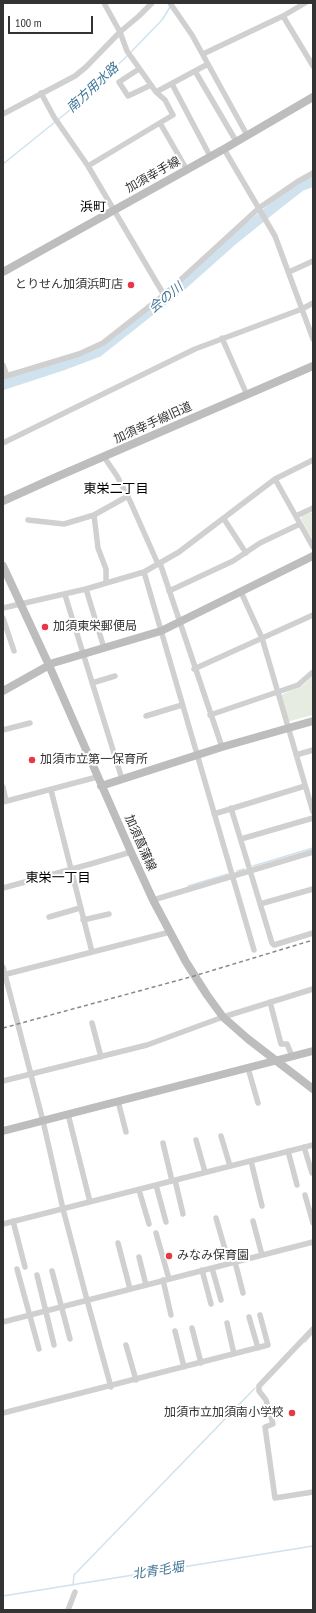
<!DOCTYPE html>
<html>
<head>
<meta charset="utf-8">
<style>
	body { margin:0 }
	#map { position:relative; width:316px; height:1613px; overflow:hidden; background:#fff; font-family:"PT Sans Narrow",sans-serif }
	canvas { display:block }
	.frame { position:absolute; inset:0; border:4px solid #333; pointer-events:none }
	.scale { position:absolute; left:8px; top:16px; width:85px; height:18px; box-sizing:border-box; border:2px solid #333; border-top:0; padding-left:5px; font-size:12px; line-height:14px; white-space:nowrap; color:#333; -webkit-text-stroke:3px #fff; paint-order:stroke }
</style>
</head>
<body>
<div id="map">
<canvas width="316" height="1613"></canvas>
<div class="frame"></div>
<div class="scale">100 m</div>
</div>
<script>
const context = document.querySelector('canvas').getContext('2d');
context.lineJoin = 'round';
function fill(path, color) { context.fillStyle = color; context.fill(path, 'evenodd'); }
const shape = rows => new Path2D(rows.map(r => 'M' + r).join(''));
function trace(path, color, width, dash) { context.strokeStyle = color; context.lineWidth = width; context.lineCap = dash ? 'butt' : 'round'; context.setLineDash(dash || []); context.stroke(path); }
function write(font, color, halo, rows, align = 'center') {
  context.font = font + ' "PT Sans Narrow","Noto Sans JP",sans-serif'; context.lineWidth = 4; context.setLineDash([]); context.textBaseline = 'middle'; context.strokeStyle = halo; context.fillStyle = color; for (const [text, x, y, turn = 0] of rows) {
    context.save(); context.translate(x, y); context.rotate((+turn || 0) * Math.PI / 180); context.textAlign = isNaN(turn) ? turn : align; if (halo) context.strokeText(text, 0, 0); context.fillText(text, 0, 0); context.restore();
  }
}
fill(shape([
	[313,512,313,541,301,519,302,516],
	[313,676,313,715,290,721,288,720,281,695,303,685]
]), '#e6ecdf');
trace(shape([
	[130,53,162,20,170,7],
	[59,119,84,98,127,56],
	[3,164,55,122],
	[253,866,313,848],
	[237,871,244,869],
	[188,886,228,874],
	[305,1342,313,1333],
	[73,1585,74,1575,255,1388],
	[3,1596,313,1546]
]), '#cfe2ee', 1.5);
trace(shape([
	[3,385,61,366,98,352,179,288,233,240,274,207,301,186,313,182]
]), '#cfe2ee', 10);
trace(shape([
	[104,3,120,32,127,51,156,92],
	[170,3,192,35,247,135],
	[283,16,313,66],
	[203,54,283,16,305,3],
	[139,69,119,82,128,96,151,85],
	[195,71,236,141],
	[172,84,210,156],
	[41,93,54,117,88,166,164,295],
	[3,114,75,76,86,67,120,32,139,16,152,3],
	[160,123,187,170],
	[224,149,275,236,313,339],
	[88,166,173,115,165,100,156,92,208,64],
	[289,272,313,261],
	[222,338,247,395],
	[3,365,7,376],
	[3,377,79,354,103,343,164,295,259,208,297,182,313,173],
	[3,443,195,349,302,309,313,303],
	[104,457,117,476,130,501,158,564],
	[275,479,313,547],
	[94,515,98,548,106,569,106,582],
	[296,516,313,508],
	[224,519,246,553],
	[28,520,64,524,94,515,128,496],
	[160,563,222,747],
	[144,572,254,950],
	[86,589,104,648],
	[169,591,233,561,260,543,300,524],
	[241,592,262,638,313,812],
	[65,595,122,779],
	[3,608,86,589,144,572,179,552,275,479,313,460],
	[3,618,14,651],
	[194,669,313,615],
	[92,683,115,676],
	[210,715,298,685,313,672],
	[146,716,182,705],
	[3,730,30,723],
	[296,755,313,750],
	[3,787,6,801],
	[51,790,92,952],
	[3,802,97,777],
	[231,808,272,943,274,945,313,933],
	[214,814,305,786],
	[241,839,313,818],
	[3,888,94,863,131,852],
	[153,900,313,852],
	[260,904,313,889],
	[49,917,80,908],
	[83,920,109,914],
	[3,967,43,1121,63,1209,87,1300,111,1387],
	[3,975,170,932],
	[270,1002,281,1044,287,1044,292,1056],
	[92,1023,101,1057],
	[248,1068,258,1103],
	[3,1081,147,1045,223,1017,313,989],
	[118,1101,126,1132],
	[68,1114,90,1202],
	[221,1136,230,1166],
	[196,1140,205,1172],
	[163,1143,172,1181],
	[304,1147,312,1173],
	[288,1151,297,1185],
	[251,1161,262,1206],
	[175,1180,183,1214],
	[156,1185,166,1222],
	[139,1190,149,1224],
	[305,1195,313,1223],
	[216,1218,229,1263],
	[13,1221,25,1267],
	[253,1221,262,1255],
	[3,1224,313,1145],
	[156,1233,169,1279],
	[118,1243,130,1289],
	[139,1257,146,1285],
	[235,1262,243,1293],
	[212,1268,221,1300],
	[17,1269,39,1349],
	[202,1270,211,1304],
	[52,1271,70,1339],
	[37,1275,54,1345],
	[163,1280,171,1315],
	[249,1317,258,1348],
	[3,1322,313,1242],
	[227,1323,234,1354],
	[192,1328,201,1363],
	[313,1329,259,1386,259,1391,266,1400,273,1424,265,1427,275,1498,313,1492],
	[175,1331,184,1367],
	[126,1345,136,1380],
	[3,1413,268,1345,260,1315],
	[68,1610,75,1592]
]), '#d0d0d0', 5.5);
trace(shape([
	[3,272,224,149,313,97],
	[3,501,54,478,313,366],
	[3,566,48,663,131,852,153,900,186,962,207,995,223,1017,248,1039,313,1089],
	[3,691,53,663,161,631,313,556],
	[101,786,222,747,313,721],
	[3,1131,313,1051]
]), '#bdbdbd', 8);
trace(shape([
	[3,1028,194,976,313,940]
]), '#888', 1.5, [4, 3]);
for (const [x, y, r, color] of [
	[131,285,4,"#e63946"],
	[45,627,4,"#e63946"],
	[32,760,4,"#e63946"],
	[169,1256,4,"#e63946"],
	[292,1413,4,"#e63946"]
]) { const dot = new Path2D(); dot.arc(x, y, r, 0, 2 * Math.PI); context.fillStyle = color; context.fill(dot); trace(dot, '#fff', 1.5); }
write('12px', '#333', '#fff', [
	["加須幸手線",153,175,-29],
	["加須幸手線旧道",153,423,-24],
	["加須菖蒲線",140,843,66]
]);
write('12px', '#333', '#fff', [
	["とりせん加須浜町店",123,285,"right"],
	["加須東栄郵便局",53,627],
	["加須市立第一保育所",40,760],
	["みなみ保育園",177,1256],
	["加須市立加須南小学校",284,1413,"right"]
], 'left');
write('italic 13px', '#3f7597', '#fff', [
	["南方用水路",93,88,-43],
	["会の川",166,298,-39],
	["北青毛堀",158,1571,-9]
]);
write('13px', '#000', '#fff', [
	["浜町",93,207],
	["東栄二丁目",116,489],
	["東栄一丁目",58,878]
]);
</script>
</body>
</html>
